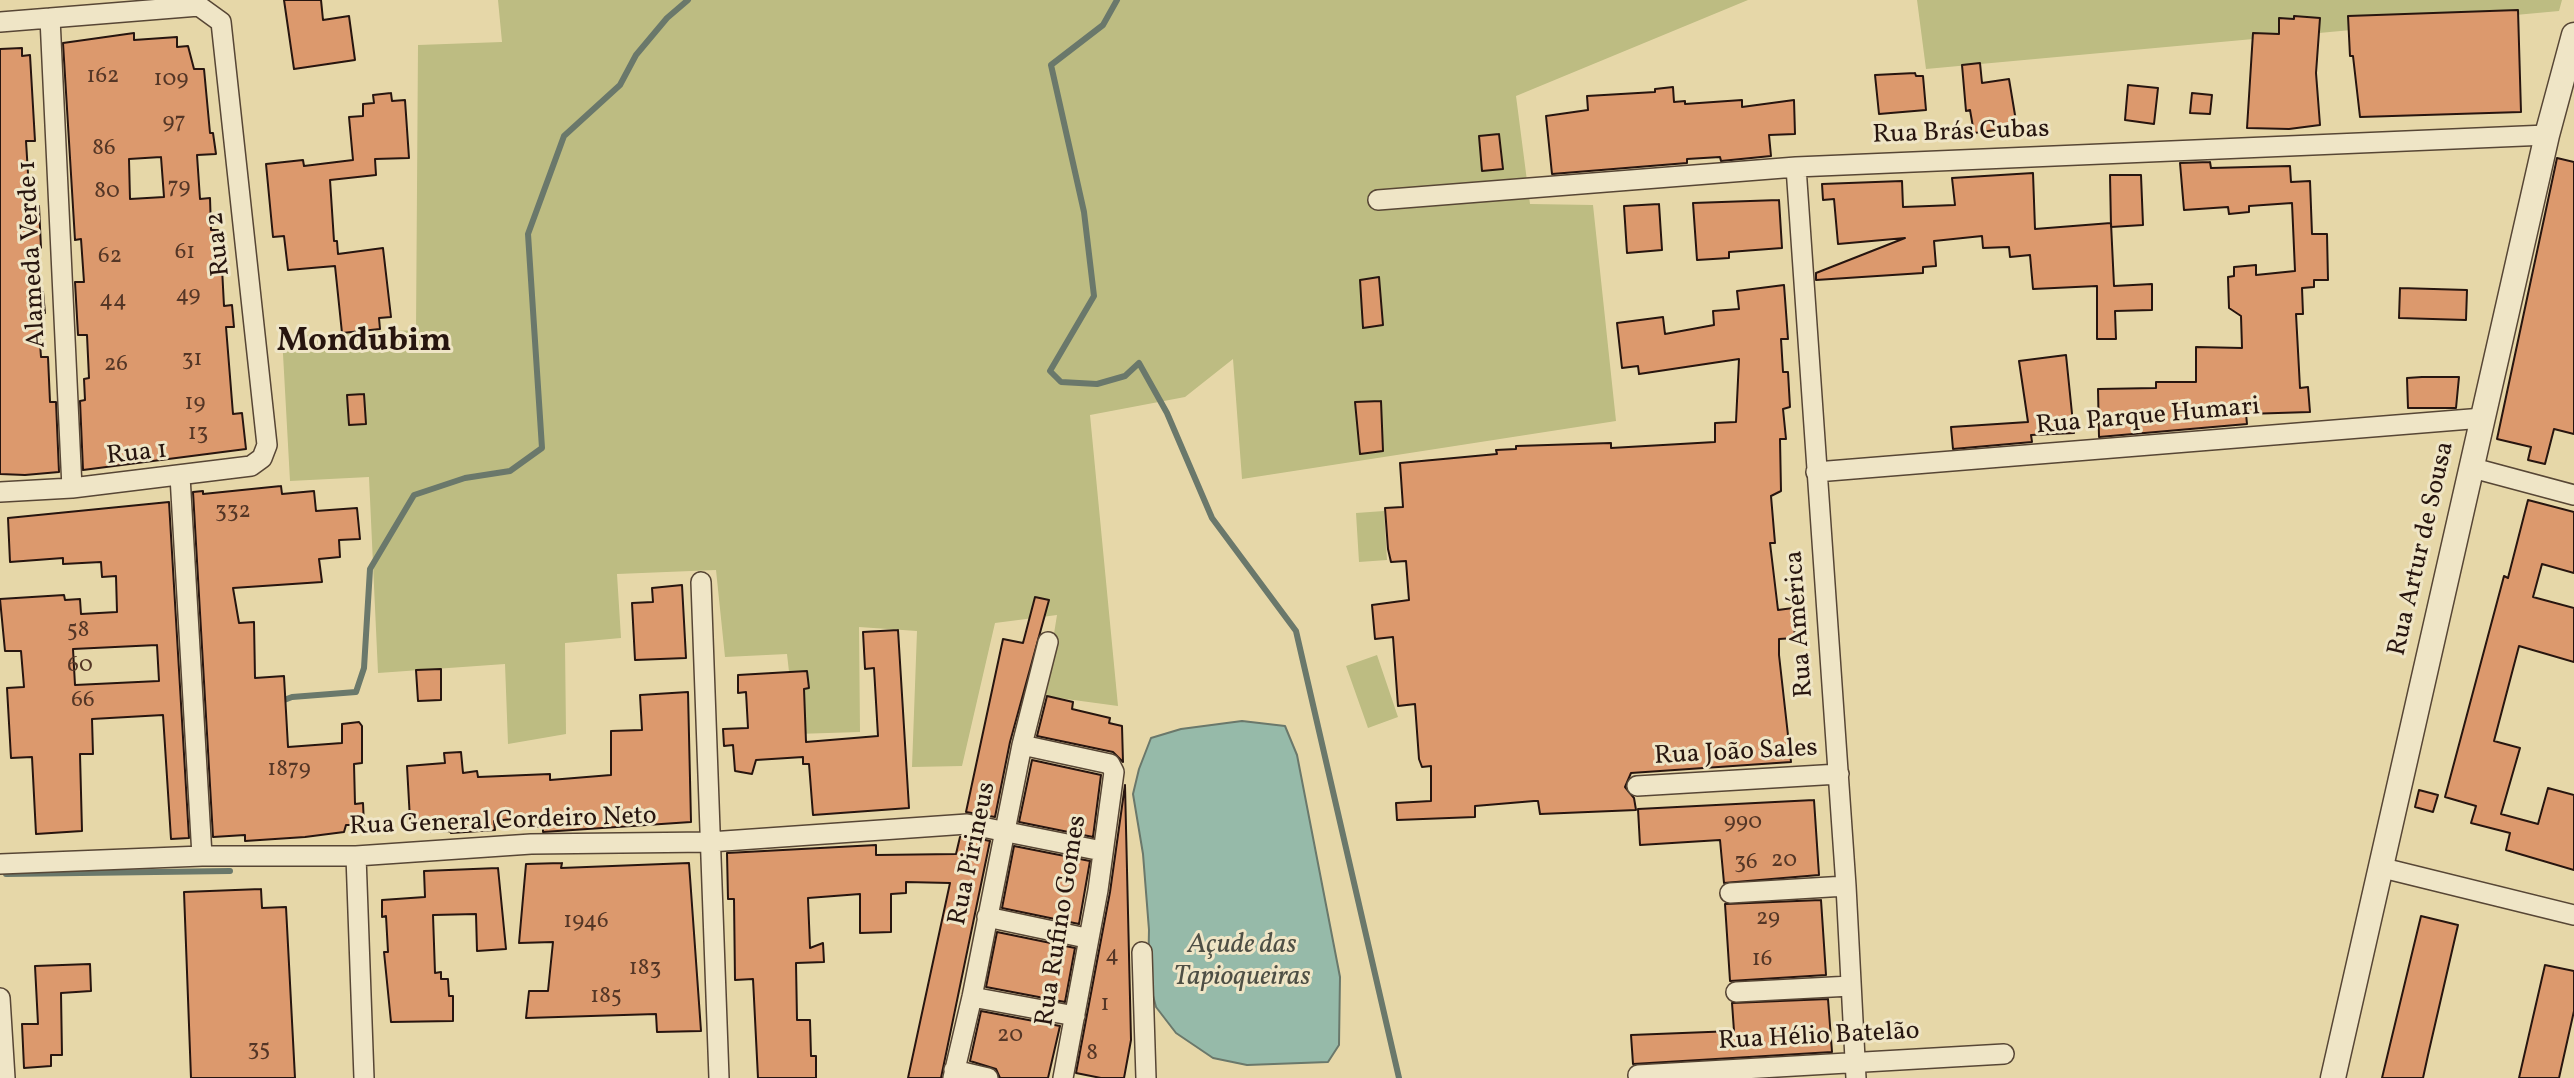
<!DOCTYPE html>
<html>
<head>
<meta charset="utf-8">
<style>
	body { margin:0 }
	canvas { display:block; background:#e6d7a8 }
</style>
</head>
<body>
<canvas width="2574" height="1078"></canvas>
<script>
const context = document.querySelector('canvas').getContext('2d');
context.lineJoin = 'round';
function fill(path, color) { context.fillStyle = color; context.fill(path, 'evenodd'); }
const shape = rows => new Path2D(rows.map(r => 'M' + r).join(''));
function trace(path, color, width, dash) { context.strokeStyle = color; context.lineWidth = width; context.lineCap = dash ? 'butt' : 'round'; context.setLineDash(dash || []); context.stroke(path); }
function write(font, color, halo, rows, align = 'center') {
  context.font = font + ' Vollkorn,serif'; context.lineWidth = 6; context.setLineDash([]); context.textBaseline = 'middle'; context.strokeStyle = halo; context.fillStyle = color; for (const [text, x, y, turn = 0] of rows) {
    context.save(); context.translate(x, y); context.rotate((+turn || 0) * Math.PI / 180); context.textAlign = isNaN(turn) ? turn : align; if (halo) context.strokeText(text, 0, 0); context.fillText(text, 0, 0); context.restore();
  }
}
fill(shape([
	[498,0,1748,0,1516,96,1530,204,1593,205,1616,421,1242,479,1233,359,1185,397,1090,415,1118,706,1044,696,1057,615,995,623,962,766,912,767,917,631,859,627,860,732,796,734,787,654,725,657,716,570,617,574,621,638,565,643,566,734,508,744,505,664,378,673,369,477,290,481,282,336,416,330,418,45,502,42],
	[1917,0,2562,0,2559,11,1926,69],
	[1384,511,1387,560,1359,562,1356,513],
	[1377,655,1398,717,1368,728,1346,666]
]), '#bdbc82');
const water = shape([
	[1242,721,1285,726,1297,755,1340,977,1339,1045,1328,1062,1247,1065,1213,1058,1176,1033,1156,1007,1148,977,1149,930,1143,854,1133,794,1139,769,1151,738,1181,729,1242,721]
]);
fill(water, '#96baa9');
trace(water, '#6a786b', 2);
trace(shape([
	[1117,0,1103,25,1051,65,1084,212,1094,296,1050,371,1061,382,1097,384,1125,376,1139,363,1167,413,1212,518,1296,631,1399,1078],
	[279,702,292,697,356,692,364,668,370,569,414,495,465,478,510,471,542,448,528,234,564,136,620,85,636,55,667,18,688,0],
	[6,874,230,871]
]), '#6a786b', 6);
const building = shape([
	[284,0,321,0,323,20,349,16,355,60,294,69,284,0],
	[2518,10,2521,112,2360,117,2353,56,2350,56,2348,16,2518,10],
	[2294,16,2320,18,2316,73,2320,125,2289,129,2247,128,2253,33,2279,34,2279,18,2294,19,2294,16],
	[134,33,134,40,177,37,177,47,188,46,194,69,204,69,210,133,213,133,216,154,197,155,200,199,210,198,211,230,218,230,219,249,221,249,224,306,232,305,234,327,226,327,233,414,242,413,246,449,83,470,80,401,85,400,84,379,89,378,87,335,78,335,75,282,84,282,81,239,75,240,63,43,134,33],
	[161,157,164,197,130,199,129,159,161,157],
	[22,48,22,56,30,55,35,141,26,141,30,206,39,206,41,248,33,249,35,292,43,292,45,313,38,314,41,357,48,357,50,402,56,402,59,472,25,475,0,474,0,49,22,48],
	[1980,63,1982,83,2009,79,2017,127,1974,133,1970,110,1966,111,1962,65,1980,63],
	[1915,73,1916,76,1923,76,1926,110,1879,114,1875,75,1915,73],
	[2128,85,2158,88,2154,124,2125,120,2128,85],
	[1673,87,1674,102,1685,101,1685,104,1742,100,1742,107,1794,100,1795,134,1769,135,1771,156,1721,161,1720,157,1687,159,1687,163,1552,174,1546,116,1588,110,1587,96,1655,92,1655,89,1673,87],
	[391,93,392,101,405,100,409,158,375,159,376,175,330,180,334,241,337,241,338,254,383,248,391,317,379,318,380,329,342,333,335,266,288,270,284,236,273,237,266,164,303,160,304,166,353,160,349,117,363,116,363,104,374,103,373,95,391,93],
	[2192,93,2212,95,2210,114,2190,113,2192,93],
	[1499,134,1503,169,1482,171,1479,136,1499,134],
	[2557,158,2574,162,2574,434,2554,429,2545,464,2528,460,2531,447,2497,439,2557,158],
	[2210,162,2211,168,2290,166,2291,182,2310,181,2312,234,2327,234,2328,280,2314,280,2314,287,2302,288,2303,314,2296,314,2300,388,2308,387,2310,412,2246,414,2247,424,2099,437,2098,389,2156,388,2156,382,2196,382,2196,347,2242,348,2241,316,2229,308,2228,277,2234,276,2234,267,2256,265,2256,275,2295,271,2292,203,2249,206,2249,212,2229,214,2228,207,2184,210,2180,163,2210,162],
	[2033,173,2035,229,2111,223,2114,286,2152,284,2152,310,2115,311,2116,339,2097,339,2097,286,2033,289,2030,255,2010,257,2009,247,1983,248,1982,236,1934,241,1936,266,1923,267,1923,273,1816,280,1816,273,1905,238,1838,244,1834,199,1823,200,1822,184,1902,181,1903,207,1955,205,1952,178,2033,173],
	[2110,175,2141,175,2143,225,2111,227,2110,175],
	[1779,200,1782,248,1729,252,1729,258,1697,260,1693,203,1779,200],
	[1659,204,1662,250,1627,253,1624,206,1659,204],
	[1379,277,1383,325,1363,328,1360,280,1379,277],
	[1784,285,1788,339,1781,339,1783,372,1788,372,1790,407,1783,409,1786,439,1780,439,1781,491,1771,496,1775,543,1770,543,1778,610,1793,608,1795,638,1779,639,1779,655,1791,762,1631,773,1625,787,1634,798,1636,810,1540,814,1538,801,1534,801,1475,806,1475,817,1397,820,1396,803,1431,801,1431,766,1422,767,1419,759,1415,704,1398,706,1393,637,1375,639,1372,605,1409,600,1406,561,1391,562,1388,549,1385,508,1403,507,1400,463,1497,454,1496,450,1516,449,1516,446,1611,443,1611,448,1715,442,1715,423,1736,422,1739,359,1639,374,1638,366,1622,368,1617,323,1663,317,1665,334,1714,325,1713,311,1739,309,1737,291,1784,285],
	[2400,288,2467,290,2466,320,2399,318,2400,288],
	[2066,355,2074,433,2031,435,2032,442,1953,449,1951,427,2028,422,2019,361,2066,355],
	[2422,377,2459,377,2456,408,2408,408,2407,378,2422,377],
	[364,394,366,424,349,425,347,395,364,394],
	[1381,401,1383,451,1360,454,1355,402,1381,401],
	[281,486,282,494,314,491,316,511,357,508,360,539,339,540,340,557,319,559,322,582,233,588,239,623,254,622,255,678,284,676,288,747,342,743,342,724,359,722,362,726,362,763,354,764,355,804,363,803,364,825,346,825,344,832,305,837,245,841,245,835,213,837,193,492,203,491,203,494,281,486],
	[2528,500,2574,512,2574,573,2542,564,2533,597,2574,608,2574,662,2519,646,2494,741,2520,748,2501,814,2538,824,2548,788,2574,795,2574,870,2506,850,2510,833,2471,823,2476,806,2445,797,2504,576,2508,578,2528,500],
	[169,502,189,838,171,839,163,715,92,719,93,754,80,754,82,831,36,834,32,757,11,758,7,688,24,687,21,651,5,651,0,599,64,595,65,600,80,599,81,614,117,612,116,576,102,577,101,562,63,564,63,558,10,562,8,518,169,502],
	[157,645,159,681,75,685,73,649,157,645],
	[682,585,686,658,635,660,632,603,653,602,652,588,682,585],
	[1035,597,1049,600,1010,742,995,817,966,812,1003,639,1023,643,1035,597],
	[898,630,909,808,813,815,809,764,803,764,803,757,756,760,752,774,735,771,733,745,724,746,723,729,748,728,746,692,738,693,738,675,807,671,809,688,804,689,806,742,878,736,874,668,865,669,863,632,898,630],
	[441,669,441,700,418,701,416,670,441,669],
	[688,692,691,822,543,832,543,826,530,828,531,817,494,821,495,830,451,833,450,831,427,832,426,819,410,820,407,766,445,763,444,753,461,752,463,773,477,771,478,777,550,774,550,780,611,775,611,731,642,730,640,695,688,692],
	[1047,696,1073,702,1072,709,1110,718,1109,723,1122,726,1123,762,1113,752,1037,736,1047,696],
	[1032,760,1101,775,1093,837,1019,822,1032,760],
	[1125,785,1131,1040,1124,1078,1101,1078,1076,1073,1110,892,1125,785],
	[2419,790,2438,795,2433,812,2415,807,2419,790],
	[1814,800,1819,875,1724,883,1720,840,1640,845,1638,809,1814,800],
	[966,836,990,841,941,1078,908,1078,950,883,906,882,906,893,891,894,891,932,860,933,860,894,808,898,810,948,823,943,824,962,796,963,797,1020,810,1020,811,1056,816,1056,816,1078,758,1078,753,979,735,980,734,899,728,899,727,853,876,845,876,855,956,854,960,837,966,836],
	[1014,846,1090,861,1079,924,1002,908,1014,846],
	[562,863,561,868,689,863,701,1031,657,1032,656,1014,526,1018,529,991,548,991,553,942,519,943,526,864,562,863],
	[498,868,506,949,477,951,476,914,433,915,435,973,441,972,441,979,448,979,449,996,453,996,453,1021,391,1022,384,952,388,952,386,916,382,917,382,900,425,897,424,871,498,868],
	[261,889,262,908,286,907,295,1078,191,1078,184,892,261,889],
	[1821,900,1826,975,1730,981,1725,904,1821,900],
	[2421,916,2458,925,2428,1055,2423,1078,2382,1078,2421,916],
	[997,932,1075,948,1065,1002,986,987,997,932],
	[90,964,91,991,61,993,62,1055,51,1055,51,1066,24,1068,22,1024,38,1024,35,966,90,964],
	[2545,965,2574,971,2574,1011,2559,1078,2519,1078,2545,965],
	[1828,999,1832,1052,1633,1064,1631,1035,1734,1031,1732,1003,1828,999],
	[981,1011,1060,1026,1048,1078,1000,1078,996,1069,970,1061,981,1011]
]);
fill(building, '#dc996d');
trace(building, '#27150f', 2);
const minor = shape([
	[50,18,72,488],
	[0,22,199,6,221,22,267,445,262,458,251,466,72,488,0,492],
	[1796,167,1846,886,1856,1078],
	[1378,200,1796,167,2547,135],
	[2473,468,2574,495],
	[1816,472,2483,418],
	[180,476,202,856],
	[701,582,719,1078],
	[1022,745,1110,764,1114,772,1098,890,1063,1078],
	[1637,786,1839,774],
	[356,856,364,1078],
	[0,864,202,856,356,856,531,844,710,842,967,824,1102,851],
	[2383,868,2574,915],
	[1730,893,1846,886],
	[987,917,1086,938],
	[1142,952,1146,1078],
	[1736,992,1851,986],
	[972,997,1075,1016],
	[0,998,5,1078],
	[954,1070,988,1078],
	[1638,1075,2004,1054],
	[953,1078,972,997,1022,745,1048,642]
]);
const tertiary = shape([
	[2333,1078,2547,135,2574,35]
]);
trace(minor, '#574635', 22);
trace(tertiary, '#574635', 27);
trace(minor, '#efe5c6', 19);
trace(tertiary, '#efe5c6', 24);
write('23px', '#543626', null, [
	["162",103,78],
	["109",171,81],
	["97",174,124],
	["86",104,150],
	["79",179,189],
	["80",107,193],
	["61",185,254],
	["62",110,258],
	["49",188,297],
	["44",113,302],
	["31",192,361],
	["26",116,366],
	["19",195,405],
	["13",198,435],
	["332",233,513],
	["58",78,632],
	["60",80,667],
	["66",83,702],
	["1879",289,771],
	["990",1743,824],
	["20",1784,862],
	["36",1746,864],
	["29",1768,920],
	["1946",586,923],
	["4",1112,957],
	["16",1762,961],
	["183",645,970],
	["185",606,998],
	["1",1105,1006],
	["20",1010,1037],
	["35",259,1051],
	["8",1092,1055]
]);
write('26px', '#27150f', '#efe5c6', [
	["Rua Brás Cubas",1961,134,-2],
	["Rua 2",220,244,-96],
	["Alameda Verde 1",34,254,-93],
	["Rua Parque Humari",2148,418,-5],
	["Rua 1",137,455,-6],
	["Rua Artur de Sousa",2423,549,-77],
	["Rua América",1801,624,-94],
	["Rua João Sales",1736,754,-3],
	["Rua General Cordeiro Neto",503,823,-2],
	["Rua Pirineus",974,854,-78],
	["Rua Rufino Gomes",1063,921,-81],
	["Rua Hélio Batelão",1819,1038,-3]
]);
write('italic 28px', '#4e4f45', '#efe5c6', [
	["Açude das",1242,947],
	["Tapioqueiras",1242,979]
]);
write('bold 33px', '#27150f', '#efe5c6', [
	["Mondubim",364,344]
]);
</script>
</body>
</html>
